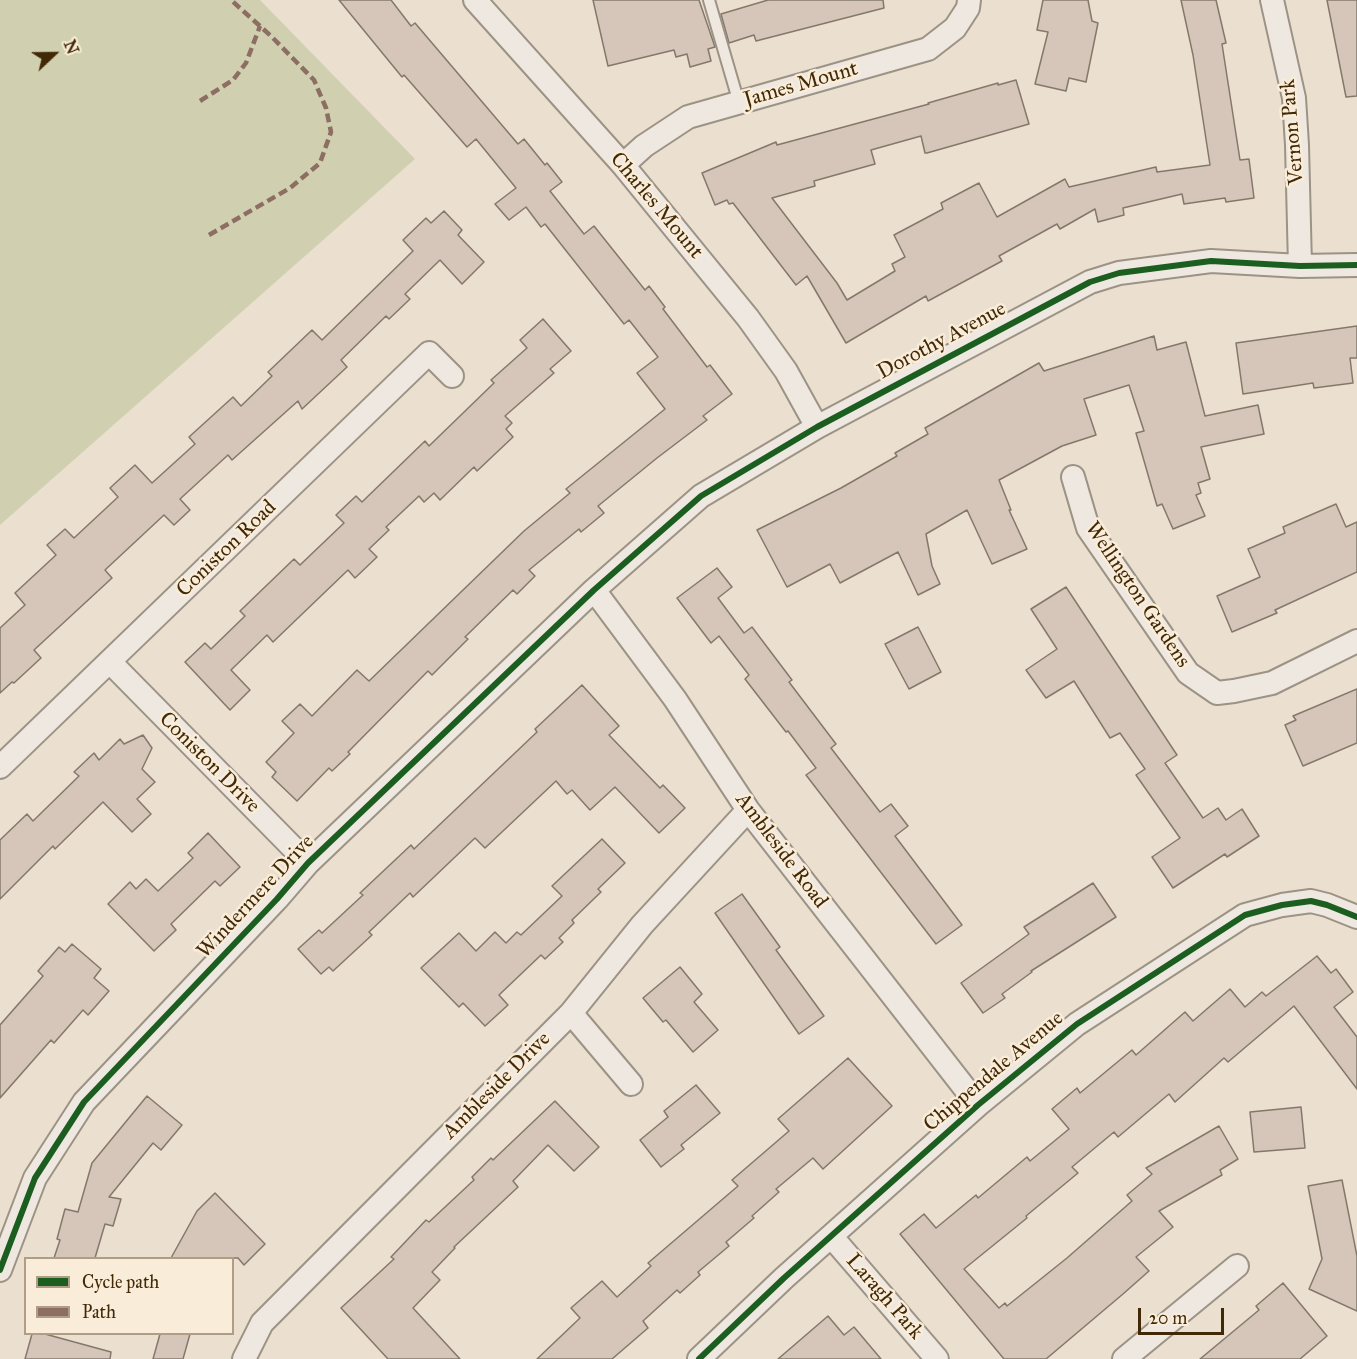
<!DOCTYPE html>
<html>
<head>
<meta charset="utf-8">
<style>
	body { margin:0 }
	#map { position:relative; width:1357px; height:1359px; overflow:hidden; background:#ebdfcf; font-family:"IM FELL Great Primer",serif }
	canvas { display:block }
	.legend { position:absolute; left:24px; top:1257px; width:210px; height:78px; box-sizing:border-box; background:#f9ecd9; border:2px solid #af9e85; margin:0; padding:8px 10px; list-style:none; font-size:18px; color:#412907 }
	.legend li { display:flex; align-items:center; gap:12px; height:30px }
	.legend b { width:30px; border:2px solid #af9e85 }
	.north { position:absolute; left:24px; top:24px; width:60px; height:60px; -webkit-text-stroke:4px #f9ecd9; paint-order:stroke; rotate:68deg; font-size:16px; font-weight:700; line-height:24px; text-align:center; color:#412907 }
	.north::after { content:''; display:block; margin:auto; width:21px; height:27px; background:#412907; clip-path:polygon(50% 0,100% 100%,50% 72%,0 100%) }
	.scale { position:absolute; left:1138px; top:1308px; width:86px; height:27px; box-sizing:border-box; border:3px solid #412907; border-top:0; padding-left:8px; font-size:18px; line-height:21px; white-space:nowrap; color:#412907; -webkit-text-stroke:4px #f9ecd9; paint-order:stroke }
</style>
</head>
<body>
<div id="map">
<canvas width="1357" height="1359"></canvas>
<ul class="legend">
<li><b style="height:8px;background:#1b5e20"></b>Cycle path</li>
<li><b style="height:8px;background:#8d6e63"></b>Path</li>
</ul>
<div class="north">N</div>
<div class="scale">20 m</div>
</div>
<script>
const context = document.querySelector('canvas').getContext('2d');
context.lineJoin = 'round';
function fill(path, color) { context.fillStyle = color; context.fill(path, 'evenodd'); }
const shape = rows => new Path2D(rows.map(r => 'M' + r).join(''));
function trace(path, color, width, dash) { context.strokeStyle = color; context.lineWidth = width; context.lineCap = dash ? 'butt' : 'round'; context.setLineDash(dash || []); context.stroke(path); }
function write(font, color, halo, rows, align = 'center') {
  context.font = font + ' "IM FELL Great Primer",serif'; context.lineWidth = 5; context.setLineDash([]); context.textBaseline = 'middle'; context.strokeStyle = halo; context.fillStyle = color; for (const [text, x, y, turn = 0] of rows) {
    context.save(); context.translate(x, y); context.rotate((+turn || 0) * Math.PI / 180); context.textAlign = isNaN(turn) ? turn : align; if (halo) context.strokeText(text, 0, 0); context.fillText(text, 0, 0); context.restore();
  }
}
fill(shape([
	[0,0,260,0,415,159,0,525]
]), '#d0d0b0');
const building = shape([
	[339,0,391,0,411,26,415,23,518,144,524,139,545,165,547,163,562,182,550,191,584,234,594,226,645,290,649,286,665,307,663,309,707,367,710,365,732,394,703,416,707,420,657,458,598,506,604,513,581,532,579,529,529,570,535,576,517,594,513,590,465,637,468,639,432,675,428,671,348,752,350,754,332,771,329,768,297,801,272,777,276,772,266,762,294,733,282,721,300,704,312,716,357,670,369,681,524,531,570,493,566,489,665,409,637,373,658,357,629,320,624,324,545,224,541,227,526,207,509,220,495,204,516,188,476,139,467,147,404,75,402,77,339,0],
	[593,0,699,0,715,47,708,49,711,61,690,67,687,54,676,57,674,50,608,66,593,0],
	[768,0,883,0,884,8,756,41,754,35,729,43,721,14,768,0],
	[1043,0,1088,0,1092,21,1098,23,1086,82,1069,78,1066,91,1035,84,1048,32,1037,30,1043,0],
	[1181,0,1216,0,1226,43,1222,44,1240,160,1249,159,1254,198,1226,202,1225,198,1184,204,1182,194,1123,208,1124,215,1098,222,1095,209,1060,229,1057,224,999,256,1002,261,928,301,926,296,846,343,807,276,796,285,733,203,729,204,727,200,715,205,702,173,776,142,777,145,929,104,928,103,998,83,998,85,1016,80,1029,124,927,153,925,153,921,136,871,150,875,164,814,181,815,186,772,198,837,283,847,300,895,271,892,264,905,257,894,235,943,209,941,203,979,183,997,217,1065,179,1069,187,1156,167,1157,172,1210,165,1193,55,1181,0],
	[1327,0,1357,0,1357,96,1346,97,1327,0],
	[444,211,462,230,458,235,484,262,462,284,440,260,405,294,410,299,389,319,386,316,341,360,347,367,302,409,298,401,232,460,228,455,180,499,190,510,174,525,164,515,105,570,112,578,34,650,41,658,14,683,12,682,0,693,0,628,25,605,15,593,56,555,47,545,65,529,74,538,118,497,110,488,135,465,152,483,195,444,189,437,233,397,241,406,272,376,268,372,312,330,322,340,413,251,403,240,426,218,431,223,444,211],
	[543,319,571,351,550,369,554,373,505,416,512,423,506,429,513,437,477,471,474,467,440,500,434,493,424,502,419,496,386,527,389,530,369,549,377,557,355,578,348,570,273,642,267,635,231,670,250,690,230,710,185,662,205,643,211,649,245,616,240,611,294,559,300,565,344,523,336,515,356,496,362,502,425,441,429,446,494,383,491,380,527,348,520,340,543,319],
	[1357,326,1357,358,1350,358,1353,383,1314,388,1313,383,1243,394,1236,343,1357,326],
	[1154,336,1157,350,1186,342,1205,416,1258,405,1264,434,1201,447,1210,479,1198,483,1201,493,1196,495,1205,516,1173,529,1162,504,1157,506,1136,433,1144,431,1129,385,1084,399,1096,435,1062,446,999,480,1011,510,1009,510,1027,549,992,564,967,510,926,534,932,566,940,584,918,595,898,552,840,583,830,564,787,587,757,530,841,488,897,456,895,453,928,434,925,428,1039,363,1044,371,1154,336],
	[1336,504,1346,527,1357,522,1357,572,1275,610,1277,613,1232,632,1217,596,1260,577,1248,549,1285,533,1283,527,1336,504],
	[717,568,732,587,718,598,744,633,752,627,792,680,789,682,836,744,831,748,880,812,891,804,908,826,895,836,962,925,936,944,806,775,816,768,788,731,786,732,745,679,749,675,719,636,711,643,677,598,717,568],
	[1066,587,1177,755,1165,763,1203,818,1218,808,1226,820,1242,809,1259,836,1227,857,1225,854,1173,888,1152,857,1180,838,1136,775,1145,769,1120,733,1110,738,1074,681,1046,698,1026,670,1057,649,1031,609,1066,587],
	[918,627,941,672,909,689,885,644,918,627],
	[582,685,619,726,609,735,660,788,663,785,685,808,659,833,615,787,590,810,572,790,567,794,556,781,485,848,475,838,413,897,410,893,369,932,372,935,333,971,329,967,321,974,298,949,319,930,322,933,363,895,360,893,411,845,414,849,537,732,535,729,582,685],
	[1357,689,1357,743,1303,766,1285,725,1296,720,1293,716,1357,689],
	[143,735,152,748,142,769,155,782,137,799,151,814,132,832,103,802,55,849,53,846,0,899,0,840,27,814,33,821,79,776,74,772,94,753,99,760,120,739,124,744,143,735],
	[208,833,240,867,220,886,215,881,171,924,176,930,154,951,108,904,130,882,136,889,146,879,158,891,193,858,188,853,208,833],
	[602,839,625,863,598,889,601,892,572,920,574,923,559,938,563,942,545,959,541,955,499,995,508,1005,485,1026,463,1003,459,1007,421,968,459,933,476,951,495,932,506,943,517,932,521,935,562,896,552,886,602,839],
	[1093,883,1116,917,1031,971,1032,972,1002,994,1005,998,983,1013,961,983,1029,934,1024,927,1093,883],
	[742,894,780,947,776,950,824,1016,799,1034,715,913,742,894],
	[72,944,101,969,94,978,109,991,88,1015,83,1010,54,1043,51,1040,0,1098,0,1025,43,976,38,971,59,947,65,952,72,944],
	[1317,956,1331,973,1336,969,1353,992,1334,1007,1357,1037,1357,1089,1294,1006,1228,1062,1224,1058,1175,1102,1169,1094,1118,1137,1114,1132,1072,1167,1078,1173,1026,1216,1027,1218,964,1269,999,1308,1005,1303,1007,1306,1067,1258,1132,1201,1127,1195,1152,1174,1146,1168,1219,1126,1238,1159,1220,1170,1222,1175,1159,1211,1173,1227,1136,1257,1149,1271,1123,1294,1046,1359,1004,1359,900,1234,924,1214,936,1228,976,1195,978,1198,1027,1157,1030,1161,1069,1129,1052,1109,1077,1088,1080,1093,1132,1050,1136,1055,1185,1012,1193,1021,1230,989,1245,1007,1262,992,1266,996,1317,956],
	[680,967,702,994,694,1002,718,1030,693,1052,666,1020,663,1022,643,998,680,967],
	[848,1058,892,1106,823,1169,813,1158,776,1189,779,1192,752,1216,754,1218,726,1242,729,1246,698,1272,700,1275,680,1293,677,1290,643,1321,648,1328,612,1359,537,1359,580,1318,571,1308,602,1281,617,1297,651,1266,648,1263,738,1186,732,1180,789,1131,778,1119,848,1058],
	[696,1085,720,1113,681,1145,684,1149,661,1167,640,1140,668,1117,664,1111,696,1085],
	[147,1096,182,1125,161,1150,153,1143,109,1197,121,1199,113,1226,105,1224,95,1258,54,1258,60,1240,57,1239,65,1209,78,1212,92,1163,147,1096],
	[555,1101,599,1147,574,1171,548,1145,513,1181,518,1187,454,1247,455,1248,432,1272,440,1280,413,1308,460,1359,388,1359,341,1308,394,1259,391,1257,426,1220,429,1222,474,1180,472,1177,491,1158,493,1160,555,1101],
	[1301,1107,1305,1148,1254,1152,1250,1112,1301,1107],
	[1342,1180,1357,1256,1357,1311,1309,1289,1322,1259,1308,1186,1342,1180],
	[215,1193,265,1244,244,1265,238,1258,171,1258,197,1211,215,1193],
	[1283,1283,1327,1336,1300,1359,1200,1359,1259,1310,1256,1306,1283,1283],
	[828,1316,844,1335,854,1327,881,1359,778,1359,828,1316],
	[32,1334,45,1334,111,1352,110,1359,25,1359,32,1334],
	[160,1334,190,1334,183,1359,153,1359,160,1334]
]);
fill(building, '#d6c5b9');
trace(building, '#83796b', 1.5);
const service = shape([
	[709,0,739,103]
]);
const minor = shape([
	[475,0,623,165,748,318,786,371,817,427],
	[1272,0,1294,98,1297,145,1300,266],
	[623,165,644,146,688,117,928,49,955,28,968,8,969,0],
	[1073,477,1088,528,1188,673,1217,693,1234,691,1272,683,1357,641],
	[594,590,675,699,748,810,978,1105],
	[110,662,308,863],
	[0,767,429,353,452,376],
	[571,1013,631,1084],
	[831,1236,937,1359],
	[0,1270,35,1178,84,1102,277,899,308,863,594,590,701,496,817,427,1090,282,1119,273,1211,261,1300,266,1357,265],
	[244,1359,262,1323,571,1013,642,925,748,810],
	[699,1359,784,1278,978,1105,1077,1024,1245,915,1282,905,1311,901,1327,905,1357,917],
	[1124,1359,1237,1266]
]);
trace(service, '#9c9385', 14);
trace(minor, '#9c9385', 26);
trace(service, '#eee8e0', 10);
trace(minor, '#eee8e0', 22);
trace(shape([
	[200,101,233,80,246,63,260,26],
	[209,235,290,188,320,163,331,132,326,108,314,80,271,36,231,0]
]), '#8d6e63', 4.5, [9, 4.5]);
trace(shape([
	[0,1270,35,1178,84,1102,277,899,308,863,594,590,701,496,817,427,1090,282,1119,273,1211,261,1300,266,1357,265],
	[699,1359,784,1278,978,1105,1077,1024,1245,915,1282,905,1311,901,1327,905,1357,917]
]), '#1b5e20', 6);
write('21px', '#412907', '#f9ecd9', [
	["James Mount",801,85,-16],
	["Vernon Park",1293,132,-95],
	["Charles Mount",656,206,50],
	["Dorothy Avenue",942,341,-28],
	["Coniston Road",227,549,-44],
	["Wellington Gardens",1137,595,56],
	["Coniston Drive",209,763,45],
	["Ambleside Road",781,851,53],
	["Windermere Drive",256,897,-47],
	["Chippendale Avenue",994,1072,-40],
	["Ambleside Drive",497,1086,-45],
	["Laragh Park",884,1297,49]
]);
</script>
</body>
</html>
